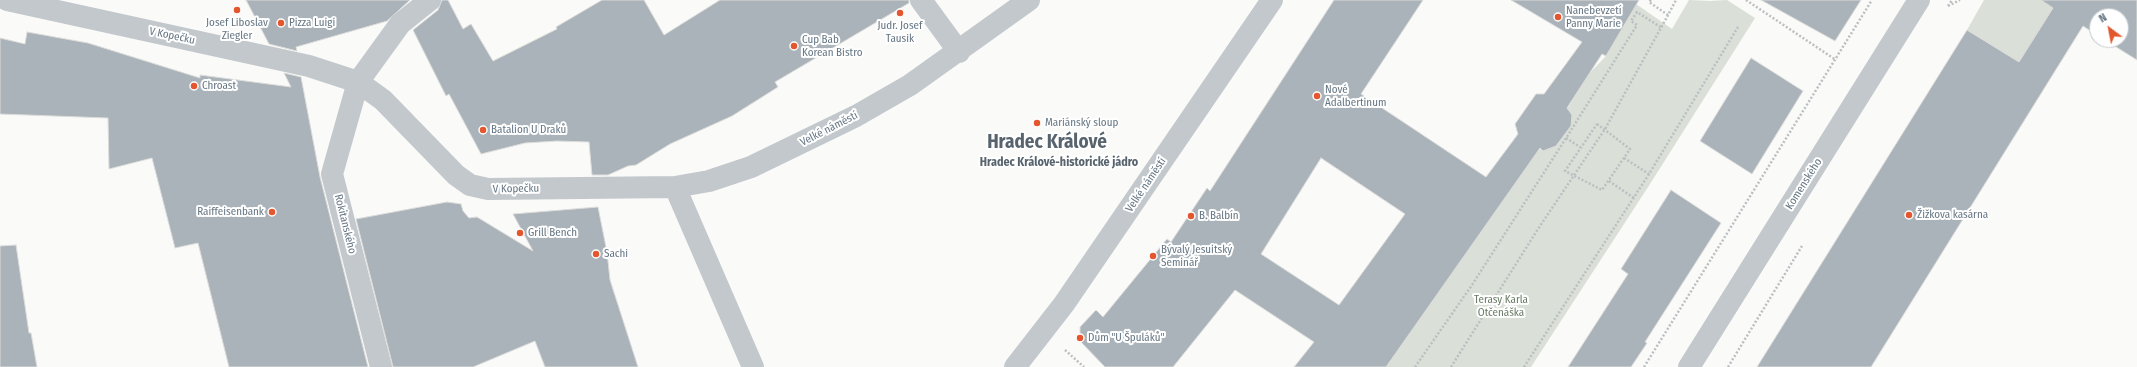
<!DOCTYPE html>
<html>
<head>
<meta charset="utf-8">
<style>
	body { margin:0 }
	#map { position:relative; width:2137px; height:367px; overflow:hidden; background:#fafaf8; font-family:"Fira Sans Condensed",sans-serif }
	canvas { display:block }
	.north { position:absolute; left:2089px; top:8px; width:40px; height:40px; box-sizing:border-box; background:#fff; border:1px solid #c1c8cd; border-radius:50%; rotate:328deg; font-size:11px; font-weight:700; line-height:16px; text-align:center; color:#657683 }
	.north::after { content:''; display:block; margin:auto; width:14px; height:18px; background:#e4572e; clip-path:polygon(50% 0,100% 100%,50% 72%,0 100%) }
</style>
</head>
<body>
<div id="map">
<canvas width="2137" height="367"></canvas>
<div class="north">N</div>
</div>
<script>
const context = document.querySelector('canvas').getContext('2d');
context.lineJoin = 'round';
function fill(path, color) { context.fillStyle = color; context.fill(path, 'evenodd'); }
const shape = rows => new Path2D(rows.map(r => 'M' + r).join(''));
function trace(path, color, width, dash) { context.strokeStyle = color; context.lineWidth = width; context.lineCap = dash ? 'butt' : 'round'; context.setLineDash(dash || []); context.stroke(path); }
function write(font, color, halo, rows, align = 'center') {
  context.font = font + ' "Fira Sans Condensed",sans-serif'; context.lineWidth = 4; context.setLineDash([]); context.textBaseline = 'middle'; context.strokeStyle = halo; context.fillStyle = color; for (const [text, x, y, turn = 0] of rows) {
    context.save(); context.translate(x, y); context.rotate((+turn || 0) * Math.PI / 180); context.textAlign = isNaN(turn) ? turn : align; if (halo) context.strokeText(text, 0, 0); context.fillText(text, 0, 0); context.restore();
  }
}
fill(shape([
	[1689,0,1710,1,1727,0,1755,18,1650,184,1531,367,1386,367,1538,149,1546,150,1556,146,1571,126,1572,115,1567,109,1588,75,1606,56,1636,4,1672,29],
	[1984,0,2058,0,2020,63,1967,30]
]), '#dadfd7');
const building = shape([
	[246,0,410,0,387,21,296,47,297,51,269,44,246,0],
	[442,0,448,0,463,29,471,24,493,61,557,29,556,27,602,0,644,0,664,35,720,0,909,0,909,3,775,82,778,87,732,116,670,144,636,165,628,166,608,175,592,175,589,142,557,141,525,143,481,154,449,94,446,96,413,30,438,10,442,0],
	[1334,0,1423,0,1361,94,1486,177,1518,134,1515,124,1536,94,1544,94,1582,42,1511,0,1639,0,1606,56,1602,54,1567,108,1572,115,1571,126,1556,146,1543,151,1540,148,1386,367,1294,367,1314,342,1235,290,1173,367,1105,367,1080,341,1080,327,1096,310,1103,317,1167,239,1171,242,1207,188,1210,191,1334,0],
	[1321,158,1405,214,1339,305,1261,254,1321,158],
	[1761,0,1861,0,1835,41,1761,0],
	[2041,0,2137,0,2137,60,2105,40,2121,40,2121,16,2097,16,2097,35,2083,26,1871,367,1757,367,1967,30,2019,62,2053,8,2041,0],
	[27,32,88,43,200,78,200,75,291,87,284,73,301,77,320,177,368,367,229,367,198,243,175,248,152,158,109,169,108,118,0,114,0,38,25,44,27,32],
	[1751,58,1803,91,1752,174,1700,141,1751,58],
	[1671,190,1721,223,1645,342,1647,343,1631,367,1568,367,1628,274,1621,269,1671,190],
	[447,202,461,204,463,211,469,218,477,217,533,251,513,214,598,207,607,252,610,280,638,367,545,367,535,341,473,367,393,367,356,219,447,202],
	[16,245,29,333,31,333,37,367,0,367,0,246,16,245]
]);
fill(building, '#aab3b9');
trace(building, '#dcdcda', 1);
trace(shape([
	[1651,0,1649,2,1668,15,1676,0],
	[1746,0,1836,60],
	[1948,6,1952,0],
	[1948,6,1960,0],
	[1597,124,1630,149,1602,190,1565,171,1597,124],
	[1566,138,1580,147],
	[1624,158,1649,174],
	[1609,181,1634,198],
	[1065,350,1084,367],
	[1415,367,1472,285,1568,135,1637,25,1631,21,1637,12,1662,28],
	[1451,367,1538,229,1605,129,1668,15],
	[1524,367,1649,174,1738,27],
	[1644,367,1872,0],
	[1728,367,1802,246]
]), '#bbbfc2', 2.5, [2, 2]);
trace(shape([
	[7,0,309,66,358,82,383,100,456,175,470,185,488,189,675,187,709,181,751,167,856,116,910,85,1029,0],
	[921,0,959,52],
	[675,187,753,367],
	[381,367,332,174,358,82,400,24,430,0],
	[1015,367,1064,304,1272,0],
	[1689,367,1919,0]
]), '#c3c8cc', 22);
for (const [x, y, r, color] of [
	[237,10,4,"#e4572e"],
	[900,13,4,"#e4572e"],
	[1558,17,4,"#e4572e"],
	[281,23,4,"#e4572e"],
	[794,46,4,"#e4572e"],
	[194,86,4,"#e4572e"],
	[1317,96,4,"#e4572e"],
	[1037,123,4,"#e4572e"],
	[483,130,4,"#e4572e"],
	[272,212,4,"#e4572e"],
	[1909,215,4,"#e4572e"],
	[1191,216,4,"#e4572e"],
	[520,233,4,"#e4572e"],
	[596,254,4,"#e4572e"],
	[1153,256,4,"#e4572e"],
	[1080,338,4,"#e4572e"]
]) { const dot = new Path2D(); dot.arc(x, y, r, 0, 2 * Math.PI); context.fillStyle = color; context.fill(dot); trace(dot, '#fff', 1.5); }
write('11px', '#657683', '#fff', [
	["Nanebevzetí",1566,11],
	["Panny Marie",1566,24],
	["Josef Liboslav",237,23,"center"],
	["Ziegler",237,36,"center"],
	["Pizza Luigi",289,23],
	["Judr. Josef",900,26,"center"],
	["Tausik",900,39,"center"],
	["Cup Bab",802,40],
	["Korean Bistro",802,53],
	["Chroast",202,86],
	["Nové",1325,90],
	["Adalbertinum",1325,103],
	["Mariánský sloup",1045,123],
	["Batalion U Draků",491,130],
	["Raiffeisenbank",264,212,"right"],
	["Žižkova kasárna",1917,215],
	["B. Balbín",1199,216],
	["Grill Bench",528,233],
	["Bývalý Jesuitský",1161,250],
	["Seminář",1161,263],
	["Sachi",604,254],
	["Dům \"U Špuláků\"",1088,338]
], 'left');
write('11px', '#657683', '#fff', [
	["V Kopečku",172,36,12],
	["Velké náměstí",829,129,-27],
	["Komenského",1804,184,-58],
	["Velké náměstí",1146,185,-56],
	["V Kopečku",516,189,-1],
	["Rokitanského",345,224,76]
]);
write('11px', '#687a64', '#fff', [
	["Terasy Karla",1501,300],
	["Otčenáška",1501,313]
]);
write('bold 12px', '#57646e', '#fff', [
	["Hradec Králové-historické jádro",1059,163]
]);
write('bold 19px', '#57646e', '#fff', [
	["Hradec Králové",1047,143]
]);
</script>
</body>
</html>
